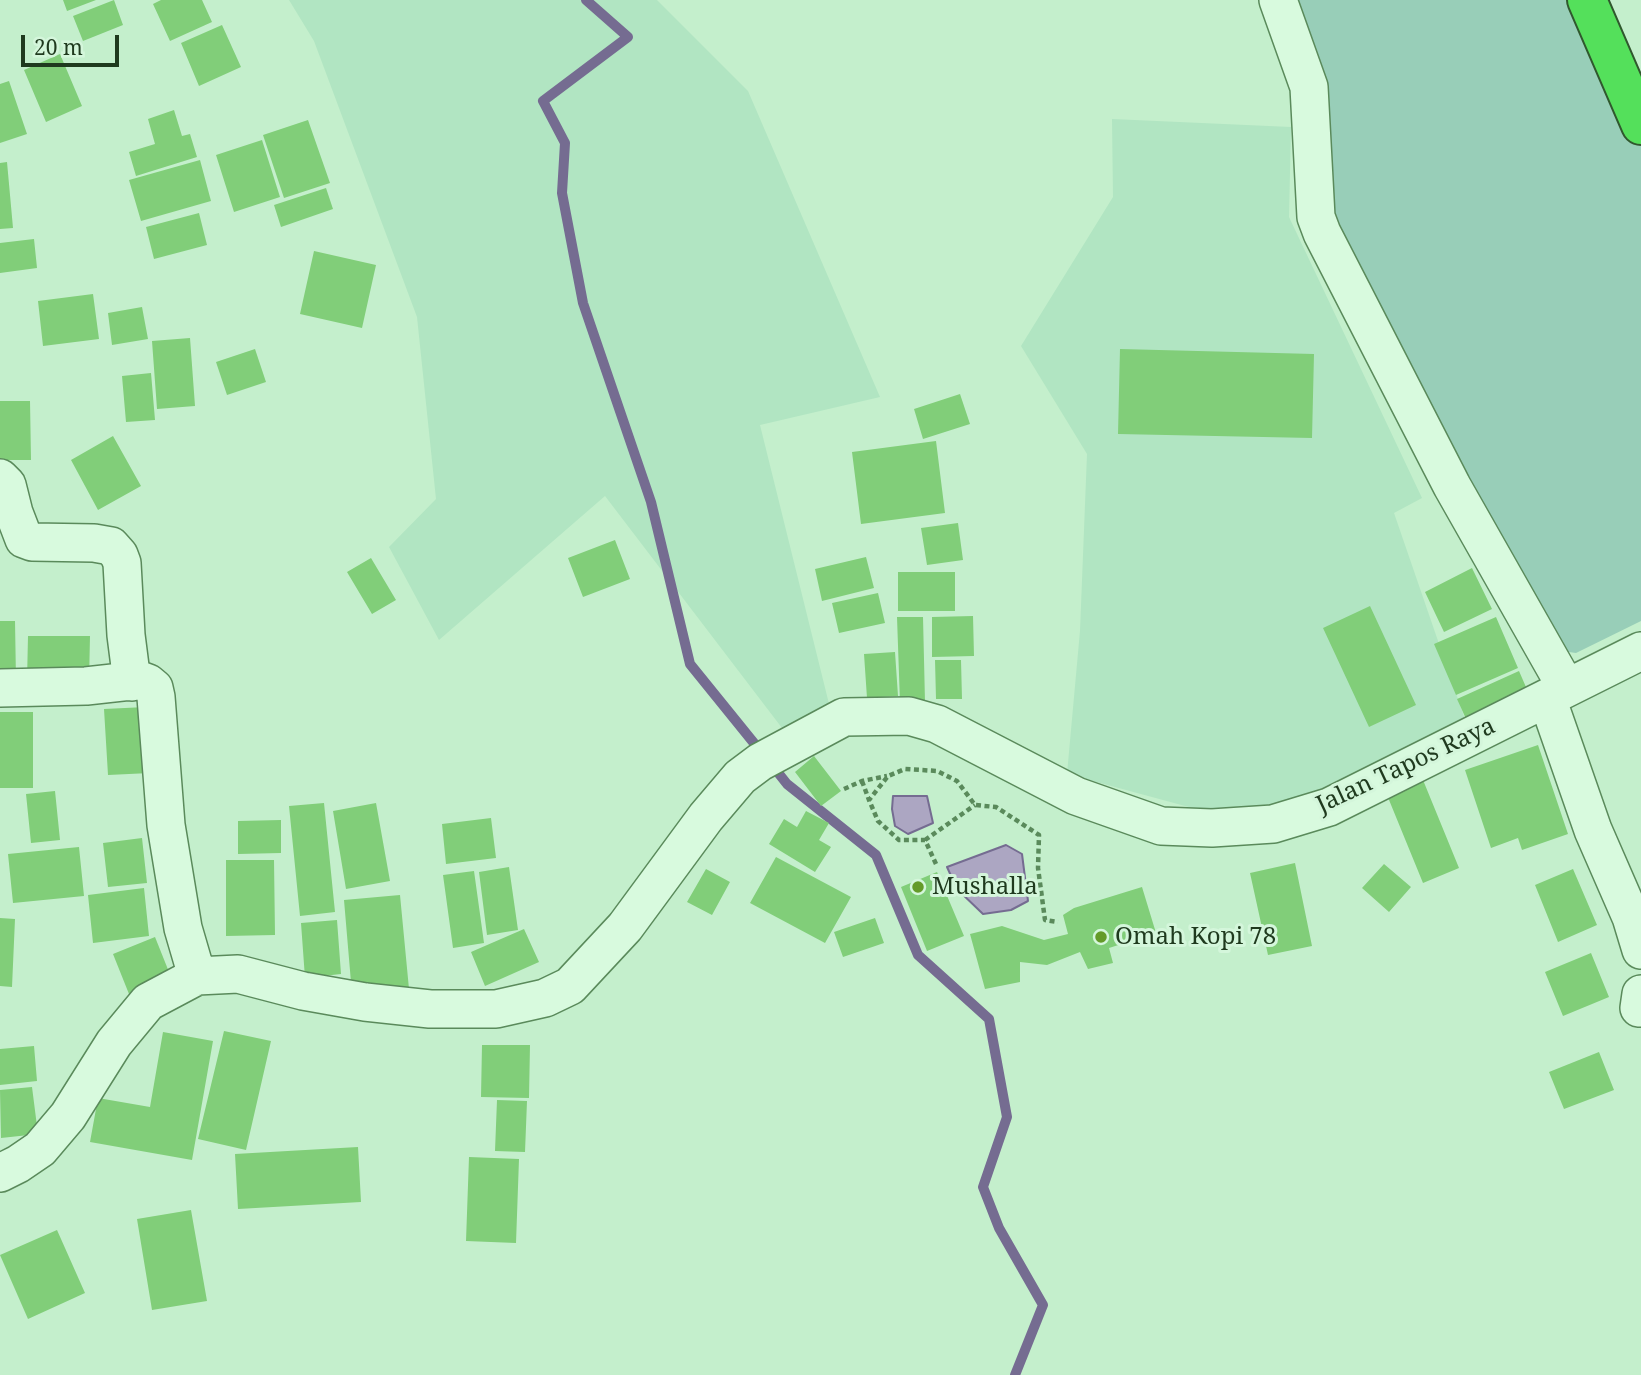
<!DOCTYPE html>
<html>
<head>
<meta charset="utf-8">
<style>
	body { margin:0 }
	#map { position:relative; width:1641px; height:1375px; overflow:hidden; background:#c4efcc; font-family:"Noto Serif",serif }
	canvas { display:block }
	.scale { position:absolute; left:21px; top:35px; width:98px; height:32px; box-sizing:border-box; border:4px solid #1f3a1e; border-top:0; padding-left:9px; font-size:21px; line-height:24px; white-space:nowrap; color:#1f3a1e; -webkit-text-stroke:5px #d4f6db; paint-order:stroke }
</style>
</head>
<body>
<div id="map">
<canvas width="1641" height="1375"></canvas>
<div class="scale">20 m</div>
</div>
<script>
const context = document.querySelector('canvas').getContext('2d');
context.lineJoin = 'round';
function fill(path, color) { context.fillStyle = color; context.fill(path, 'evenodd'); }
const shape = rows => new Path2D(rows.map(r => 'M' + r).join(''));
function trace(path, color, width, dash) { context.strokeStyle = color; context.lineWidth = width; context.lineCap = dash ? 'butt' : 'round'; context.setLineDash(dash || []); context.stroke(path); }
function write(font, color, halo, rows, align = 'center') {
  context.font = font + ' "Noto Serif",serif'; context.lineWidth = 6; context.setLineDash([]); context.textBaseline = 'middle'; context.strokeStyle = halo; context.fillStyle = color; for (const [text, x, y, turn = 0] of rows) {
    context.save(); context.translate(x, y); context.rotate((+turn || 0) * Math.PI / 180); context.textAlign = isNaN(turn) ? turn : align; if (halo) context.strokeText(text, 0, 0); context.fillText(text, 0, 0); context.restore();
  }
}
fill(shape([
	[289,0,657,0,748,91,880,397,760,425,832,716,782,728,605,496,439,640,389,547,436,499,417,317,314,41],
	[1112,119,1291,127,1289,217,1422,498,1394,513,1469,731,1277,809,1222,816,1067,774,1080,631,1087,454,1021,346,1113,197]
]), '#b1e5c2');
fill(shape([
	[1298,0,1587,0,1641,125,1641,621,1576,653,1555,650,1328,233,1322,102]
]), '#98ceb8');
const water = shape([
	[893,796,927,796,933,823,908,834,895,826,892,809,893,796],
	[1006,845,1022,854,1028,901,1011,910,983,914,957,889,947,867,1006,845]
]);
fill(water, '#aca6c2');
trace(water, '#756c91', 2);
trace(shape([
	[586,0,628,37,543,101,565,143,562,193,583,303,651,502,690,664,762,753],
	[772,765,787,784,876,855,918,955,989,1019,1007,1117,983,1187,999,1228,1043,1305,1015,1375]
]), '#756c91', 10);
fill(shape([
	[63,0,96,0,67,11],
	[114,0,123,25,83,41,73,16],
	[161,0,202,0,212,22,170,41,153,4],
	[222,25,241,67,199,86,181,43],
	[60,54,82,106,46,122,24,70],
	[9,81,27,134,0,143,0,84],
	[174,110,182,136,190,134,197,157,136,176,129,152,155,144,148,119],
	[308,120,330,183,284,198,263,135],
	[262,140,280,197,234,212,216,155],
	[200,160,211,201,141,221,129,180],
	[7,162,13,228,0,229,0,163],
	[326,188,333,209,281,227,274,205],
	[199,213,207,245,154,259,146,227],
	[34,239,37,268,0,273,0,243],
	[314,251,376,265,362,328,300,314],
	[93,294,99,339,43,346,38,301],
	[142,307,148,339,112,345,108,313],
	[190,338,195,406,157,409,152,341],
	[255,349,266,382,227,395,216,362],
	[1120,349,1314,354,1312,438,1118,434],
	[151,373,155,420,126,422,122,376],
	[960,394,970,424,923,439,914,409],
	[0,401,30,401,31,460,0,460],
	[113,436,141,486,98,510,71,460],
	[936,441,945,513,861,524,852,452],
	[958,523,963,560,927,565,921,528],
	[615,540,630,579,583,597,568,558],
	[866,557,874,588,822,601,815,569],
	[371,558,396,600,372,614,347,572],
	[1472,568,1492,609,1444,632,1425,592],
	[898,572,955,572,955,611,898,611],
	[878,593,885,623,839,633,832,603],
	[1370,606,1416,705,1369,727,1323,628],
	[973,616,974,656,932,657,932,617],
	[897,617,923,617,925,702,900,703],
	[1496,617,1518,668,1456,695,1434,644],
	[0,621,15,621,16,680,0,680],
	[28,636,90,636,89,682,27,681],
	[895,652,898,696,867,698,864,654],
	[935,660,961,660,962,699,936,699],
	[1519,671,1529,694,1467,721,1457,699],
	[146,707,150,773,108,775,104,709],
	[0,712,33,712,33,788,0,788],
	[1538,745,1568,834,1522,850,1518,838,1491,848,1465,770],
	[814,756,841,791,821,806,795,772],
	[1423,780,1459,868,1423,883,1387,795],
	[55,791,60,840,31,843,26,794],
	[324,803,335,912,300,916,289,806],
	[376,803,390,881,346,889,333,811],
	[806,811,829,823,819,840,831,847,815,872,769,844,784,819,797,827],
	[491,818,496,858,446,864,442,824],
	[281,820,281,853,238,854,238,821],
	[142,838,147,883,108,887,103,843],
	[79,847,84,896,13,903,8,854],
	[776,857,851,897,825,943,750,903],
	[226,860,274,860,275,935,226,936],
	[1295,863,1312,946,1268,955,1250,873],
	[1384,864,1411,887,1389,912,1362,888],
	[509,867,518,930,487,935,479,872],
	[706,869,730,882,712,915,687,902],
	[1573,869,1597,925,1558,942,1535,885],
	[474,871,484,943,453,948,443,875],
	[937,872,964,936,927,951,901,887],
	[1142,887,1156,933,1109,948,1113,963,1088,969,1080,952,1047,965,1020,962,1020,982,985,989,970,934,1002,926,1044,940,1068,934,1063,915,1074,908],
	[144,888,149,936,93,943,88,895],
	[400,895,409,989,352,994,344,900],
	[0,918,15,919,12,987,0,986],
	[875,918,884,943,843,957,834,932],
	[337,920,341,974,305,978,301,923],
	[524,929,539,962,485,986,471,952],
	[155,937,173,982,131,999,113,954],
	[1591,953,1609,997,1563,1016,1545,972],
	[224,1031,271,1041,246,1150,198,1139],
	[163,1032,213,1041,192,1160,90,1142,98,1098,150,1107],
	[482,1045,530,1045,529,1098,481,1097],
	[34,1046,37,1081,0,1085,0,1049],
	[1599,1052,1614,1090,1564,1109,1549,1072],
	[32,1087,38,1134,1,1138,0,1090],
	[497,1100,527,1101,525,1152,495,1151],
	[358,1147,361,1202,238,1209,235,1154],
	[469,1157,519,1159,516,1243,466,1241],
	[191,1210,207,1301,152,1310,137,1219],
	[57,1230,85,1293,28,1319,0,1255]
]), '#81ce79');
const street = shape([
	[1278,0,1309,87,1316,217,1322,233,1452,486,1566,687],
	[0,478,7,485,14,513,24,539,32,542,94,543,111,546,119,555,122,563,126,635,132,682],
	[0,688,86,686,140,680,148,683,154,688,156,697,166,825,183,928,197,976],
	[1547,698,1593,830,1631,917,1641,950],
	[1639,1008,1641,994],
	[0,1173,18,1164,40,1149,68,1116,114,1043,148,1002,197,976,238,974,303,991,365,1002,430,1009,496,1009,545,998,570,986,625,927,706,817,740,777,760,762,844,717,909,716,937,724,1076,796,1161,826,1212,828,1273,824,1329,807,1641,651]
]);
const highway = shape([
	[1587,0,1641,125]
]);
trace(street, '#5a8a5b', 40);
trace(highway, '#30582e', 42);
trace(shape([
	[862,781,869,800],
	[844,789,862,781,887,776],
	[925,840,975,805],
	[936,864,925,840,899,840,878,821,869,800,888,776,905,769,937,771,957,781,975,805,996,807,1039,835,1038,868,1045,920,1058,922]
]), '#5a8a5b', 4.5, [5, 3.5]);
trace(street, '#d8fade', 37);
trace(highway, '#54e05b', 38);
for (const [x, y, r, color] of [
	[918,887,7,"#649b29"],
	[1101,937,7,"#649b29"]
]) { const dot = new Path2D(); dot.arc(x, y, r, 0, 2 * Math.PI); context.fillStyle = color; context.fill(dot); trace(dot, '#d4f6db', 2.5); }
write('24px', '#1f3a1e', '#d4f6db', [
	["Jalan Tapos Raya",1406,766,-25]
]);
write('24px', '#1f3a1e', '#d4f6db', [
	["Mushalla",932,887],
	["Omah Kopi 78",1115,937]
], 'left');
</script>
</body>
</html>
